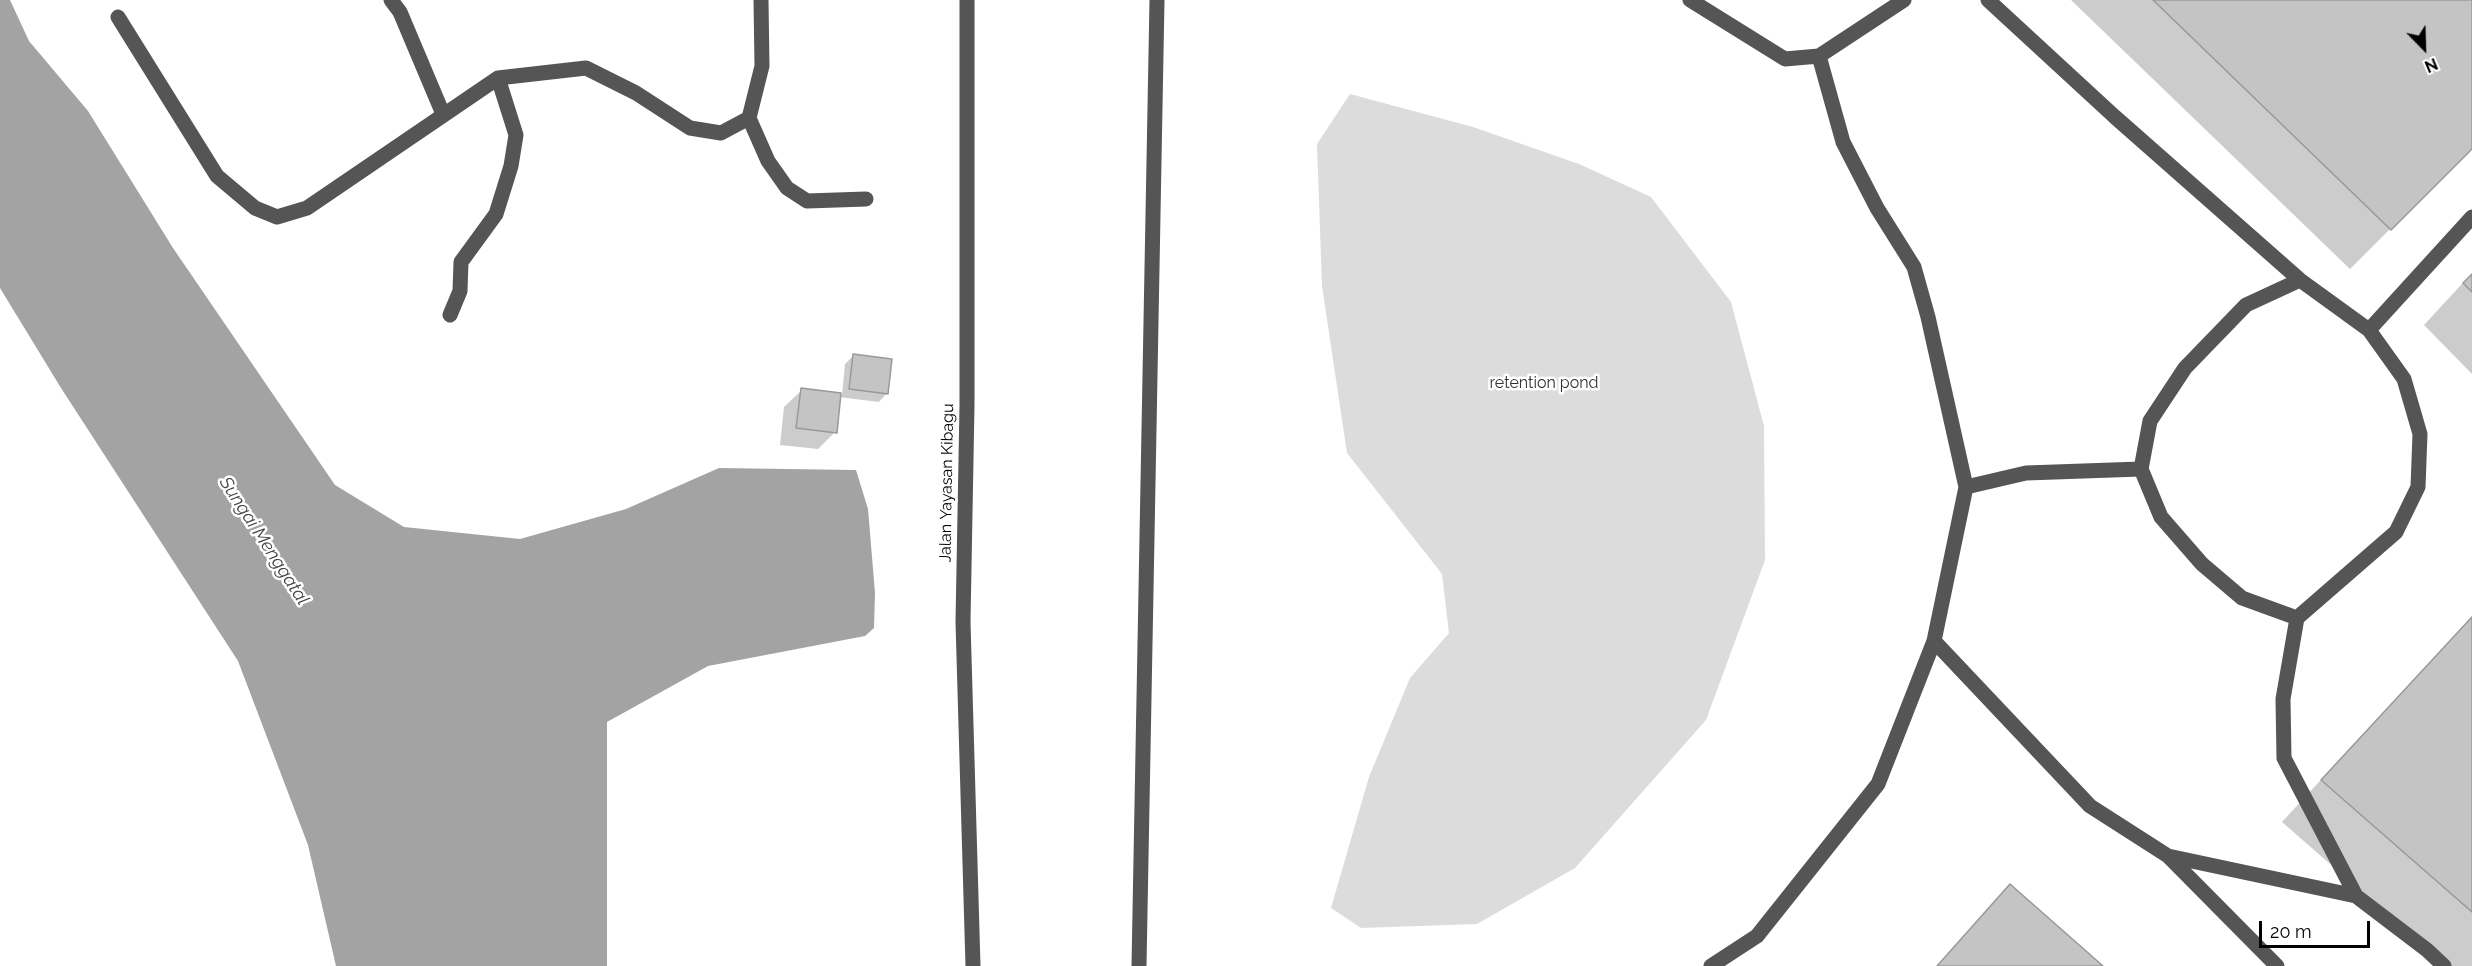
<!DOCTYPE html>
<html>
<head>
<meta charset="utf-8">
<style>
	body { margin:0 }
	#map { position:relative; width:2472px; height:966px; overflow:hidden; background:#fff; font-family:Raleway,sans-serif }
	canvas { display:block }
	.north { position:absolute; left:2394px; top:18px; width:60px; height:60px; -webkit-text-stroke:4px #fff; paint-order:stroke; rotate:157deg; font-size:16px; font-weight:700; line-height:24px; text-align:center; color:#000 }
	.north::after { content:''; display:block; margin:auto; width:21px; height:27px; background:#000; clip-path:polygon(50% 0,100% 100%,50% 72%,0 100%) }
	.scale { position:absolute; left:2259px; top:921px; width:111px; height:27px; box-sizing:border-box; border:3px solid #000; border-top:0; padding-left:8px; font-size:18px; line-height:21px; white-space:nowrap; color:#000; -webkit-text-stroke:4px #fff; paint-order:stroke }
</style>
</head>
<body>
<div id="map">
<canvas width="2472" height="966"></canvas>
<div class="north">N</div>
<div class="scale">20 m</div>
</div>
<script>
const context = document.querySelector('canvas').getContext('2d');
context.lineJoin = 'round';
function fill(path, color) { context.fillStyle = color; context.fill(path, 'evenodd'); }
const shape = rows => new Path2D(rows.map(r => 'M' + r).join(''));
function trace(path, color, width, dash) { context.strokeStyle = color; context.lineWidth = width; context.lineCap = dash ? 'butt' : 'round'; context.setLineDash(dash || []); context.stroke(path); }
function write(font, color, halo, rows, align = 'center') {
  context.font = font + ' Raleway,sans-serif'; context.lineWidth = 5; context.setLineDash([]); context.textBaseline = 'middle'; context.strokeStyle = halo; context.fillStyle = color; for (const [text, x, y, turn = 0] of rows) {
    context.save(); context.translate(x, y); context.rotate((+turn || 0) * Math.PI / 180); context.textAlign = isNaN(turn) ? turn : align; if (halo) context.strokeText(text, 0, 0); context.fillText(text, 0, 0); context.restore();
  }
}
fill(shape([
	[1350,94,1473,127,1579,164,1651,197,1731,302,1764,426,1765,560,1706,720,1575,868,1477,924,1361,928,1331,908,1369,777,1410,678,1449,633,1442,574,1347,453,1322,286,1317,144]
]), '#dcdcdc');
fill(shape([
	[0,0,10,0,29,41,88,111,173,248,335,485,404,527,520,539,626,509,719,468,856,470,868,509,875,593,874,628,865,636,708,666,607,722,607,966,336,966,308,845,238,661,61,388,0,288]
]), '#a3a3a3');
fill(shape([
	[2071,0,2472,0,2472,147,2350,269],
	[2472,273,2472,374,2424,325],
	[853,356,887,393,879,402,839,397,835,432,818,449,780,445,784,407,802,390,842,395,845,364],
	[2472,616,2472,966,2447,966,2282,822]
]), '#0003');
const building = shape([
	[2153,0,2472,0,2472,149,2391,230,2153,0],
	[2472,274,2472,292,2463,283,2472,274],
	[853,354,892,359,888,394,849,389,853,354],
	[801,388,841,393,837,433,796,428,801,388],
	[2472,617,2472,912,2321,780,2472,617],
	[2010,884,2103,966,1937,966,2010,884]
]);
fill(building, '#c4c4c4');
trace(building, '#999', 1.5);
trace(shape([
	[391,0,400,12,443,114],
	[967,0,967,405,963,622,973,966],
	[1690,0,1785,59,1819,56,1904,0],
	[1988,0,2115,117,2300,280,2369,330,2404,379,2420,434,2418,487,2396,532,2297,618,2283,699,2284,758,2356,896,2427,950,2444,966],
	[118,17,217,176,255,208,277,217,307,208,498,78,586,68,636,93,690,128,721,133,749,118,762,66,761,0],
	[749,118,768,161,787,188,807,201,866,199],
	[450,315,460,291,461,262,496,214,511,166,516,135,498,78],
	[2369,330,2472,217],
	[2141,469,2150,421,2185,368,2246,305,2300,280],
	[1966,487,2026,473,2141,469,2161,517,2202,564,2242,598,2297,618],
	[1934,641,2090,806,2168,856,2356,896],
	[2168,856,2277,966],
	[1139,966,1157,0],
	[1711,966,1757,936,1878,784,1934,641,1966,487,1928,317,1914,267,1877,208,1843,142,1819,56]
]), '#555', 15);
write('16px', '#333', '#fff', [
	["retention pond",1544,383]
]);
write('16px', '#000', '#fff', [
	["Jalan Yayasan Kibagu",947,483,-89]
]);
write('italic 18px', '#444', '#fff', [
	["Sungai Menggatal",264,541,57]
]);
</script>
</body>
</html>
